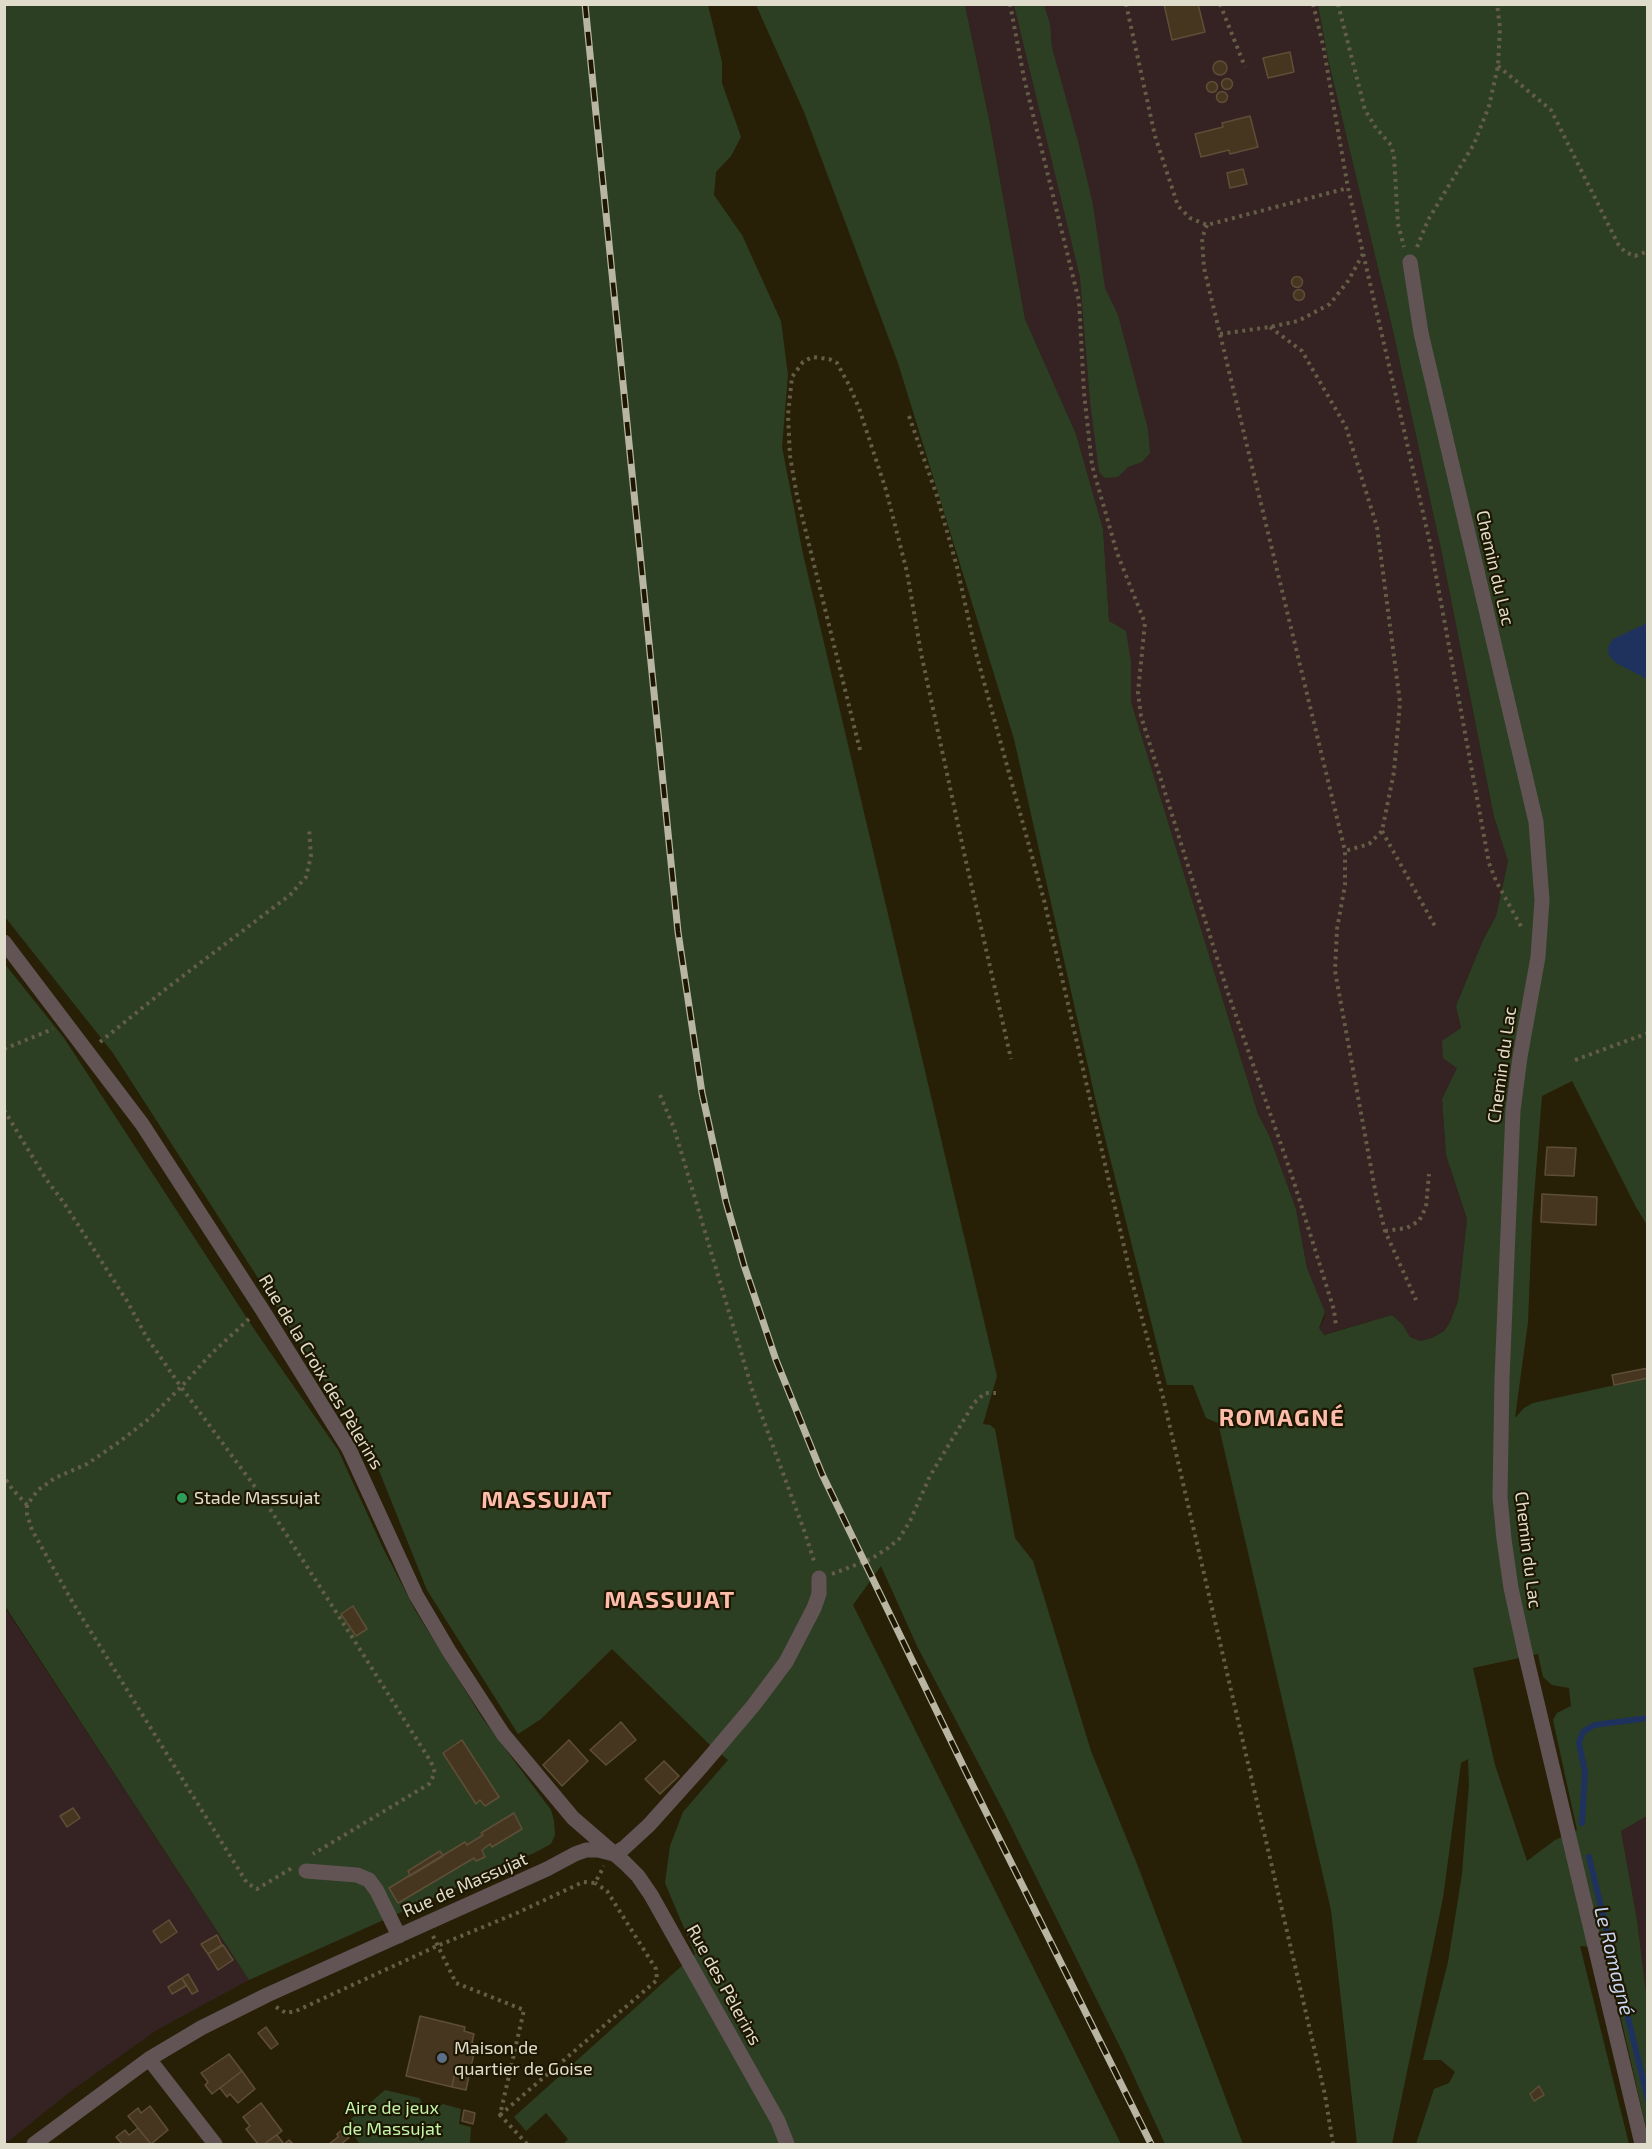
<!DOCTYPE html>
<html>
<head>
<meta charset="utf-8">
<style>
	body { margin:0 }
	#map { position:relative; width:1652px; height:2149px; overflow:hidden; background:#272006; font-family:"Exo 2",sans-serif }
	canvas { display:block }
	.frame { position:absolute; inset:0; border:6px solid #e0dccc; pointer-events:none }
</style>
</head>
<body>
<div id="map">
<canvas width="1652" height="2149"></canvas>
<div class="frame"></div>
</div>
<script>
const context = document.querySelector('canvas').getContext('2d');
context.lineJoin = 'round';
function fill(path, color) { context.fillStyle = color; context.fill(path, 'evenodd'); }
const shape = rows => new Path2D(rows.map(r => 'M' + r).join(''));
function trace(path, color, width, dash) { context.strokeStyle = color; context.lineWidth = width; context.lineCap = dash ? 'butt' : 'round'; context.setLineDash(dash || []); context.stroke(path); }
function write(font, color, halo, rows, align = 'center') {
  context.font = font + ' "Exo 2",sans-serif'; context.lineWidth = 4.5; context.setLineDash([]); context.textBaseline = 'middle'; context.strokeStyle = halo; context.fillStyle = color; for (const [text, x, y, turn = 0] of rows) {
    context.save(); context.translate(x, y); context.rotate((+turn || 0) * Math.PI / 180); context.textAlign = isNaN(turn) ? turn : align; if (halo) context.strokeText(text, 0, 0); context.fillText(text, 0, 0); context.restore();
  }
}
fill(shape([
	[965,5,1318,5,1328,59,1393,331,1441,549,1494,817,1508,860,1496,916,1483,940,1456,1006,1461,1028,1458,1067,1442,1099,1446,1155,1467,1219,1458,1301,1450,1322,1444,1331,1432,1338,1420,1341,1410,1337,1403,1325,1392,1315,1323,1335,1319,1328,1324,1320,1325,1312,1307,1268,1296,1209,1269,1135,1258,1114,1131,702,1131,662,1109,621,1103,529,1076,434,1025,319,989,119],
	[4,1606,249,1980,157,2030,71,2091,5,2144],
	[1647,1816,1647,2000,1637,1920,1621,1831]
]), '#352222');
fill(shape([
	[5,5,708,5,722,62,722,83,741,137,731,156,716,172,714,195,742,235,781,321,788,375,782,447,803,554,997,1376,983,1424,990,1425,995,1429,1015,1538,1033,1561,1091,1751,1137,1864,1243,2144,1165,2144,1125,2057,1004,1812,917,1646,881,1566,853,1605,1121,2144,563,2144,568,2139,546,2113,526,2131,514,2117,695,1954,665,1883,670,1846,683,1812,728,1760,709,1744,612,1649,541,1719,518,1734,427,1590,374,1458,113,1053,5,917],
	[756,5,965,5,989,119,1025,319,1076,434,1103,529,1109,621,1126,631,1131,662,1131,702,1258,1114,1269,1135,1296,1209,1307,1268,1325,1312,1319,1328,1324,1335,1392,1315,1403,1325,1410,1337,1420,1341,1432,1338,1444,1331,1450,1322,1458,1301,1467,1219,1446,1155,1442,1099,1457,1068,1443,1058,1442,1041,1461,1028,1456,1006,1483,940,1496,916,1508,861,1494,817,1441,549,1393,331,1328,59,1318,5,1647,5,1647,1225,1636,1207,1572,1081,1542,1096,1532,1222,1528,1322,1515,1418,1524,1408,1533,1403,1647,1378,1647,1816,1621,1831,1637,1920,1647,2000,1647,2132,1605,1948,1580,1946,1629,2144,1416,2144,1434,2089,1449,2083,1455,2072,1441,2060,1423,2060,1448,1962,1462,1874,1469,1785,1468,1759,1461,1763,1443,1898,1392,2144,1357,2144,1331,1910,1218,1423,1206,1418,1193,1385,1167,1385,1097,1106,1014,739,898,363,804,112],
	[1538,1654,1543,1677,1552,1685,1569,1688,1571,1706,1557,1713,1553,1720,1577,1830,1555,1840,1527,1861,1495,1765,1473,1668],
	[1014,5,1044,5,1050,24,1052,48,1079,145,1093,205,1105,288,1118,315,1148,429,1150,453,1142,462,1128,467,1118,477,1105,478,1099,472,1090,401,1080,277],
	[4,963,64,1038,256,1332,338,1450,382,1546,415,1610,483,1719,551,1810,554,1821,555,1835,551,1844,534,1853,249,1980,5,1606],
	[385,2090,419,2098,428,2111,443,2104,461,2109,459,2124,471,2127,470,2143,472,2144,360,2144,345,2124]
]), '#2d3f23');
fill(shape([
	[1647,623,1647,679,1616,663,1609,656,1608,647,1613,639]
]), '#1f325e');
trace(shape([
	[1582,1823,1585,1772,1579,1743,1583,1732,1594,1725,1648,1718],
	[1589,1857,1648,2100]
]), '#1f325e', 6);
const building = shape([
	[1164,4,1198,4,1205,32,1172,40,1164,4],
	[1290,52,1294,72,1268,78,1263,58,1290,52],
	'1213 68a7 7 0 1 1 14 0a7 7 0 1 1-14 0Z',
	'1221.5 84a5.5 5.5 0 1 1 11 0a5.5 5.5 0 1 1-11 0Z',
	'1206.5 87a5.5 5.5 0 1 1 11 0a5.5 5.5 0 1 1-11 0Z',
	'1216.5 97a5.5 5.5 0 1 1 11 0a5.5 5.5 0 1 1-11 0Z',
	[1250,116,1258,147,1230,154,1229,150,1201,157,1195,134,1223,127,1222,123,1250,116],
	[1243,169,1247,184,1230,188,1227,173,1243,169],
	'1291.5 282a5.5 5.5 0 1 1 11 0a5.5 5.5 0 1 1-11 0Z',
	'1293.5 295a5.5 5.5 0 1 1 11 0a5.5 5.5 0 1 1-11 0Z',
	[1547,1147,1576,1148,1574,1176,1545,1175,1547,1147],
	[1542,1194,1597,1197,1596,1225,1541,1222,1542,1194],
	[1648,1368,1648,1378,1614,1385,1612,1375,1648,1368],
	[353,1606,367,1629,356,1636,341,1614,353,1606],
	[621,1722,636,1740,606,1765,590,1750,621,1722],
	[462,1740,499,1797,485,1806,480,1800,476,1804,443,1753,462,1740],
	[569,1740,588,1761,562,1786,543,1765,569,1740],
	[664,1761,679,1776,660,1794,645,1779,664,1761],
	[73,1808,80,1818,67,1827,60,1816,73,1808],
	[514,1813,522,1829,492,1847,490,1844,482,1850,485,1857,476,1861,474,1858,398,1903,389,1888,465,1842,467,1845,483,1835,481,1833,514,1813],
	[440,1851,443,1856,410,1876,408,1871,440,1851],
	[169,1920,177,1932,161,1943,153,1931,169,1920],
	[217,1935,222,1945,208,1954,201,1944,217,1935],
	[223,1945,233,1960,218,1970,208,1954,223,1945],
	[188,1974,198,1991,192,1994,182,1978,188,1974],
	[182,1978,186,1986,172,1994,168,1987,182,1978],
	[420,2016,465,2027,464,2031,474,2034,472,2043,476,2044,469,2076,455,2072,452,2087,406,2076,420,2016],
	[266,2027,278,2044,271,2049,258,2033,266,2027],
	[229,2054,242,2071,212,2094,205,2085,208,2082,201,2073,229,2054],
	[242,2071,255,2089,238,2103,230,2094,227,2097,220,2088,242,2071],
	[455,2072,469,2076,466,2090,452,2087,455,2072],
	[1539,2086,1544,2095,1534,2101,1530,2094,1539,2086],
	[261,2103,282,2131,264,2144,258,2144,246,2129,250,2126,243,2117,261,2103],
	[150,2106,168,2130,151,2144,128,2116,138,2108,141,2113,150,2106],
	[464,2110,475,2113,473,2124,462,2121,464,2110],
	[138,2128,151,2144,122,2144,116,2137,125,2130,129,2135,138,2128],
	[343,2129,349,2138,341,2144,329,2144,338,2137,337,2134,343,2129],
	[277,2135,284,2144,289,2140,293,2144,264,2144,277,2135]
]);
fill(building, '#463620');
trace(building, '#5f4e37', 1.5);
trace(shape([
	[1010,4,1024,78,1079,301,1084,393,1092,465,1117,553,1145,623,1138,692,1141,716,1227,990,1292,1176,1334,1310,1336,1326],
	[1126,4,1155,136,1178,206,1190,218,1207,225,1348,188],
	[1220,4,1245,67],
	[1313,4,1323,45,1348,188,1430,543,1489,863,1496,881,1523,930],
	[1338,4,1365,110,1376,128,1391,145,1394,156,1398,224,1404,247],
	[1498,66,1551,110,1618,244,1625,252,1635,256,1648,251],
	[1207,225,1202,238,1204,268,1345,851,1345,885,1337,929,1335,971,1376,1195,1385,1231,1416,1300],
	[1417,247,1428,220,1474,144,1489,106,1498,66,1500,28,1497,4],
	[1270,327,1302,351,1346,427,1377,527,1400,702,1394,772,1382,831,1369,844,1345,851],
	[1220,334,1270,327,1298,321,1330,304,1348,281,1363,254],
	[909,416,937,496,957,567,976,653,1044,900,1132,1281,1163,1397,1325,2095,1333,2144],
	[860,750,797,496,790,456,788,415,792,377,803,362,812,357,829,359,837,363,849,385,859,408,886,490,907,572,921,653,965,857,1011,1059],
	[1382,831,1436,928],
	[100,1042,167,988,290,895,306,877,311,856,309,828],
	[4,1049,53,1029],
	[1575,1060,1648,1033],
	[660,1095,674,1128,752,1389,805,1533,815,1564],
	[4,1110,46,1179,64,1203,127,1301,146,1336,181,1387,150,1418,119,1442,87,1464,55,1478,38,1490,27,1505,13,1490,4,1477],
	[1385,1231,1407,1228,1419,1221,1426,1207,1429,1174],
	[249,1319,212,1353,181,1387,261,1495,354,1640,431,1762,435,1773,429,1784,313,1854],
	[27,1505,27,1514,32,1530,73,1603,247,1883,257,1889,292,1868],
	[832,1574,871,1559,888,1548,899,1539,910,1521,930,1476,974,1403,985,1393,996,1393],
	[433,1936,456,1983,524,2010,500,2115,527,2144],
	[276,2007,286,2013,296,2011,437,1946,517,1913,583,1882,595,1883,604,1866],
	[500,2115,657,1980,656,1969,607,1891,595,1883]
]), '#645e47', 4, [3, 4.5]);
trace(shape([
	[1410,262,1421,333,1536,822,1542,900,1538,957,1520,1057,1513,1110,1502,1379,1500,1497,1504,1539,1511,1588,1525,1652,1642,2144],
	[4,942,142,1124,263,1311,349,1449,416,1595,449,1651,503,1734,573,1818,625,1863,638,1876,651,1895,778,2121,787,2144],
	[306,1871,357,1875,369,1880,377,1891,399,1936],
	[149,2059,215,2144],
	[34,2144,149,2059,201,2028,267,1995,547,1869,575,1854,586,1850,598,1850,614,1854,624,1848,649,1825,702,1766,753,1706,786,1662,814,1608,819,1594,819,1578]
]), '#625455', 15);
const rail = shape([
	[585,4,678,932,702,1093,726,1202,744,1265,776,1360,822,1474,969,1778,1151,2144]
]);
trace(rail, '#b9b5a3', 7);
trace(rail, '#1e1700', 4.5, [14]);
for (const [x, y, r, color] of [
	[182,1498,6,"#2e9e5b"],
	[442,2058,6,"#5c6f8a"]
]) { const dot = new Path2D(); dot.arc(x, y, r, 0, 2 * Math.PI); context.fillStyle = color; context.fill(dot); trace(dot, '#1e1700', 2); }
write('18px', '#e0dccc', '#1e1700', [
	["Chemin du Lac",1495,568,77],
	["Chemin du Lac",1502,1065,-82],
	["Rue de la Croix des Pèlerins",321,1372,59],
	["Chemin du Lac",1528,1550,83],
	["Rue de Massujat",465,1885,-24],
	["Rue des Pèlerins",724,1985,61]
]);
write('18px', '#e0dccc', '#1e1700', [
	["Stade Massujat",194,1498],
	["Maison de",454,2048],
	["quartier de Goise",454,2069]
], 'left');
write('18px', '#c3f5aa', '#1e1700', [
	["Aire de jeux",392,2108],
	["de Massujat",392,2129]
]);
write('italic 20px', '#c9d7f5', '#1e1700', [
	["Le Romagné",1614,1961,76]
]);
context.letterSpacing = '1.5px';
write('bold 24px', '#febdab', '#1e1700', [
	["ROMAGNÉ",1282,1418],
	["MASSUJAT",547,1500],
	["MASSUJAT",670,1600]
]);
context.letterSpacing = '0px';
</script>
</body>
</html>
